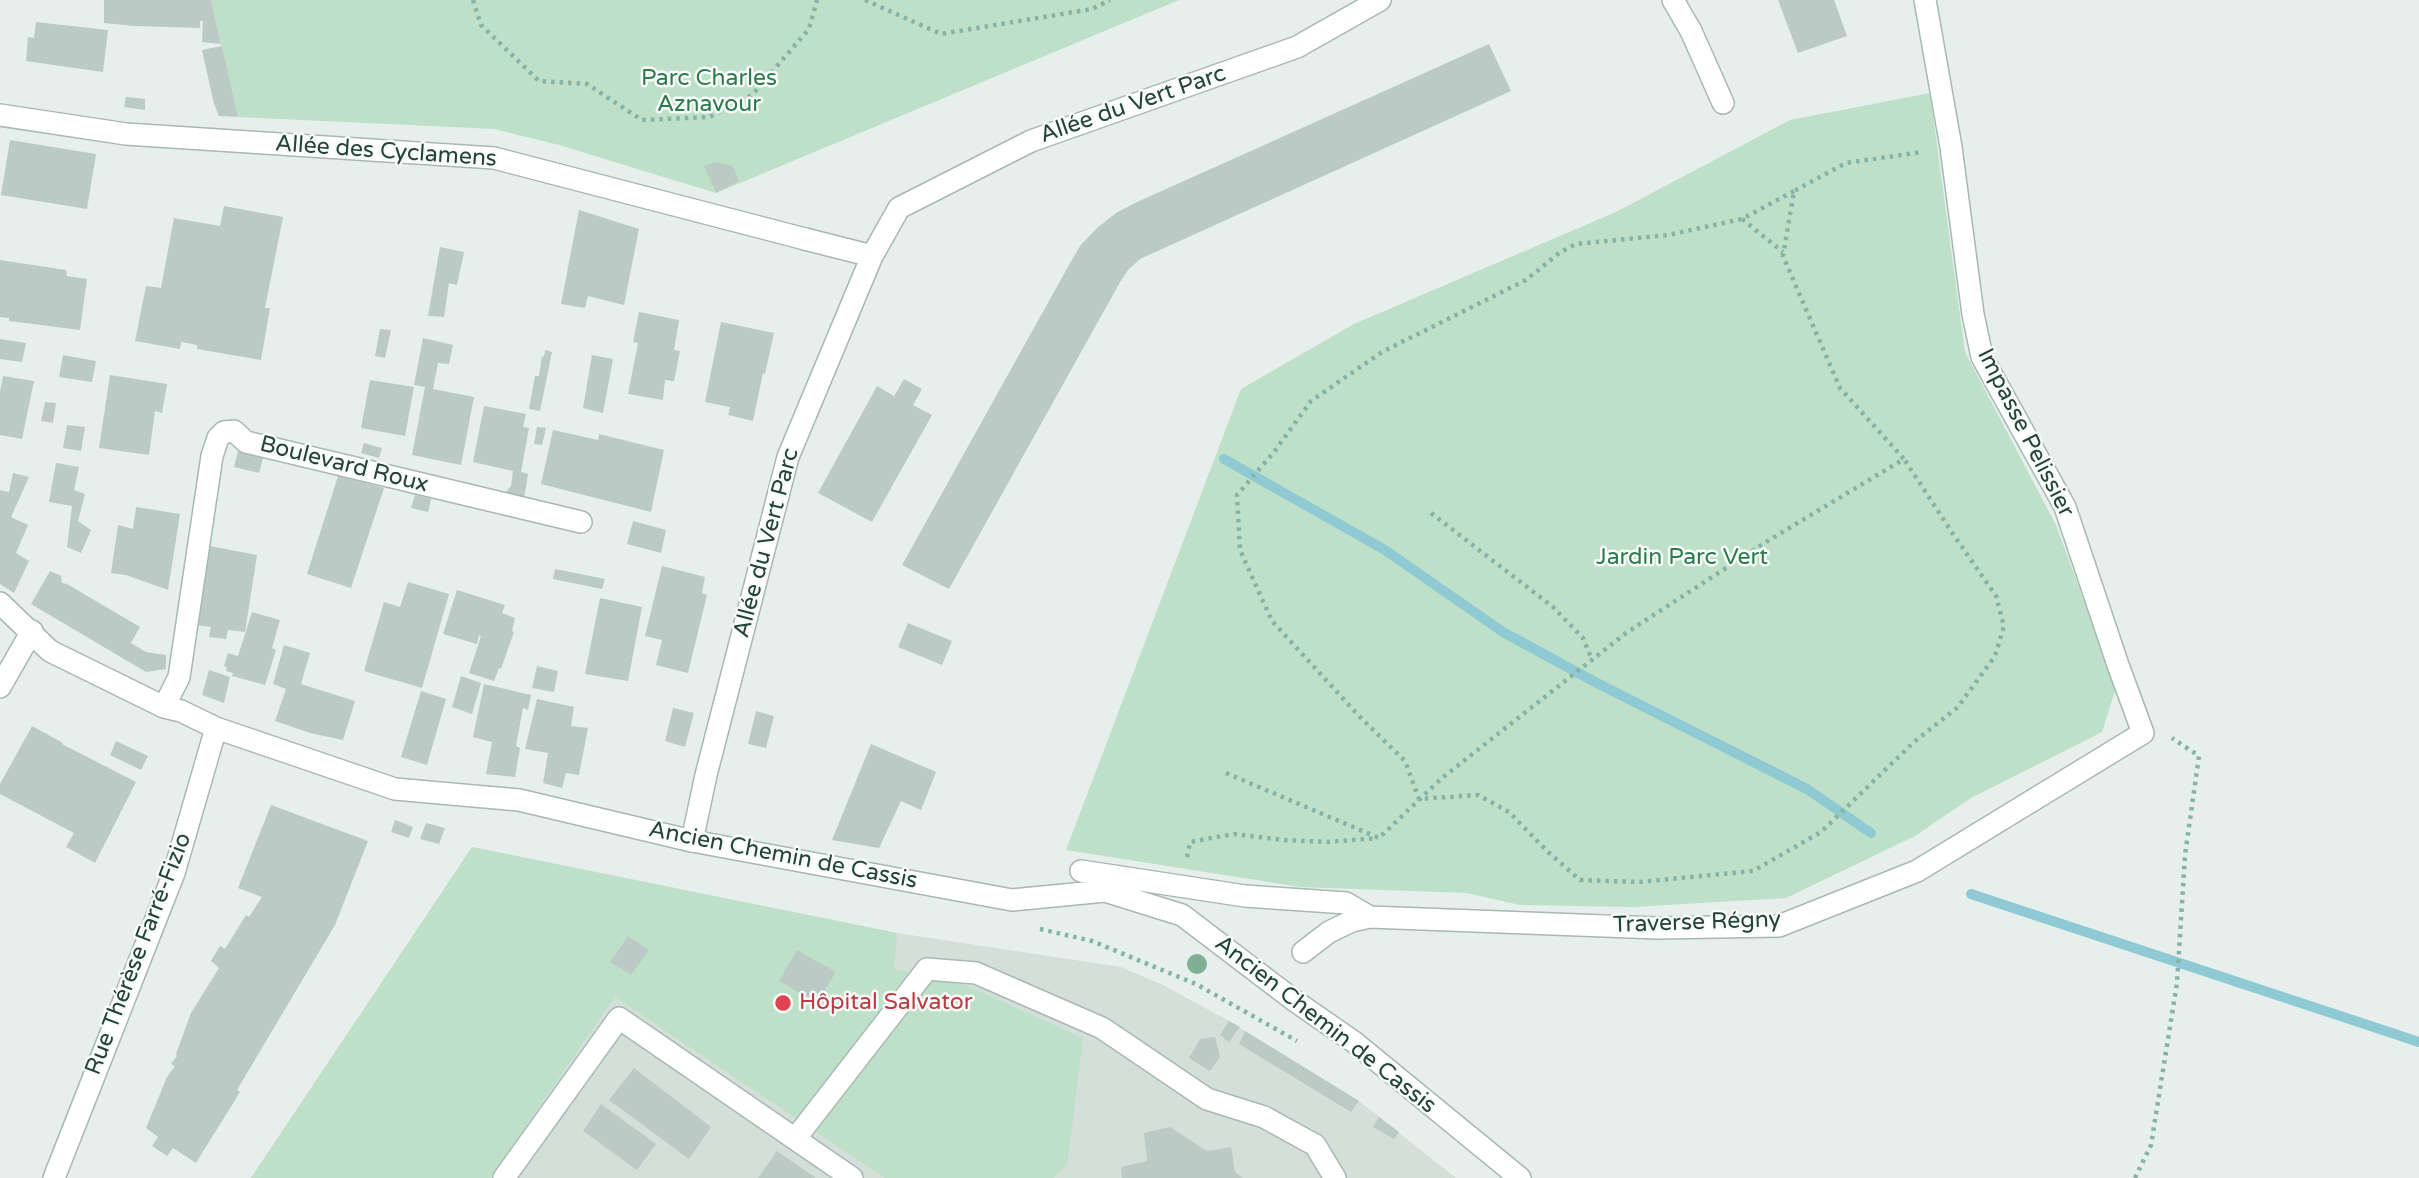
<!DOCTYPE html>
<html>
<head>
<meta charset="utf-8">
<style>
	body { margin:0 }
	canvas { display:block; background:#e6efeb }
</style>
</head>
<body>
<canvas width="2419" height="1178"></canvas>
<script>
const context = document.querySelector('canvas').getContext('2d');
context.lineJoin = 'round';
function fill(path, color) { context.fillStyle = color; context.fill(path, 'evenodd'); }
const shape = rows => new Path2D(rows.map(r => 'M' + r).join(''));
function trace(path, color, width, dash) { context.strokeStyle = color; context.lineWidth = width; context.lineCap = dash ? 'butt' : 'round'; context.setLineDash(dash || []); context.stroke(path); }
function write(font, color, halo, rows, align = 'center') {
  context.font = font + ' "Varela Round",sans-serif'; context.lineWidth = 5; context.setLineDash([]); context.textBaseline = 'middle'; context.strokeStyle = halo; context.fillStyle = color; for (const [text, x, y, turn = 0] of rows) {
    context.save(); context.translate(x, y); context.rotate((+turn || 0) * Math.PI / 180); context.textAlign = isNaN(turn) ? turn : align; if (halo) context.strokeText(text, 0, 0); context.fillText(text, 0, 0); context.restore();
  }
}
fill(shape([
	[472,847,897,933,1121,967,1165,986,1229,1021,1359,1101,1456,1178,251,1178]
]), '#d4dfda');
fill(shape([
	[211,0,1179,0,716,193,559,145,494,129,238,117],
	[1930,93,1965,352,2056,525,2116,688,2102,732,1971,798,1915,836,1786,898,1633,907,1520,905,1466,893,1300,887,1066,850,1241,389,1354,324,1616,212,1790,120],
	[472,847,897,933,894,969,968,986,1083,1038,1068,1161,1054,1178,885,1178,615,997,490,1178,251,1178]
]), '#bfe0c8');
trace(shape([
	[1224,459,1385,550,1503,632,1593,681,1807,789,1871,833],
	[1971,894,2419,1042]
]), '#8ec9d4', 10);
fill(shape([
	[104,0,211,0,221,44,202,42,203,21,200,21,200,28,134,26,104,23],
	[1778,0,1834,0,1847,36,1798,53],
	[36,22,108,30,103,72,26,61,28,37,34,38],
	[1489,44,1511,91,1140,259,1128,270,1119,284,949,589,902,565,1069,265,1080,246,1097,228,1116,213,1135,203],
	[222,46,238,117,219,116,214,104,202,50],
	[126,97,145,99,145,110,124,107],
	[10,140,96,154,87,209,1,195],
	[717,162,733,166,739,181,716,193,704,166],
	[224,206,283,217,265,308,270,308,261,360,197,349,197,345,181,342,180,349,135,341,146,286,161,288,174,218,220,226],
	[579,210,639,229,624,305,588,296,585,308,561,304],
	[440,247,464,252,457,285,449,283,444,317,428,316],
	[0,260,66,270,67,276,87,279,80,330,9,321,9,318,0,317],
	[639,312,679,320,674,350,680,351,674,381,665,380,663,400,628,394,638,343,633,342],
	[721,322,774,333,765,374,763,373,753,421,728,415,730,407,705,402],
	[380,329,391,330,385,358,375,356],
	[423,338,453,345,449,364,438,363,433,389,474,397,461,465,412,455,425,387,414,385],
	[0,339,26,343,22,362,0,359],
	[545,350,552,352,540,411,529,409,535,376,539,376,542,356,544,357],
	[63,355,96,361,92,382,59,377],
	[592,355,613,359,603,413,583,408],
	[110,375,167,384,162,413,155,411,149,455,99,448],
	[3,376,34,381,22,439,0,435,0,392],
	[904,379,922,389,913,405,932,415,872,522,818,493,877,386,894,396],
	[370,380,414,387,405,436,361,428],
	[45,402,56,403,53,423,41,421],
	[484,406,526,414,523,427,529,428,521,472,528,474,524,498,505,493,511,486,513,471,473,462],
	[67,425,85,427,81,451,63,448],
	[537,427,546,428,542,445,534,444],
	[553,430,598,440,599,434,664,450,651,512,541,484],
	[364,443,382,448,379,458,361,453],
	[238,451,263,458,259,473,234,467],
	[56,463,79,467,74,490,85,494,78,521,91,530,81,553,67,547,72,506,49,502],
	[13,473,29,477,11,517,28,525,16,553,29,561,14,593,0,584,0,490,9,492],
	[338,476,384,488,351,588,307,574],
	[415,495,431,499,428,512,411,508],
	[136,507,180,514,168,590,126,575,111,573,118,525,133,529],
	[633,521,666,530,661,553,627,544],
	[210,546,257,555,245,632,228,630,226,639,209,637,211,627,196,625],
	[662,566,705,577,702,593,707,595,688,673,656,665,662,640,645,636],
	[555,569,605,579,602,589,553,579],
	[50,571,61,576,62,583,67,584,140,627,131,643,146,652,166,655,166,669,146,672,31,604],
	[408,582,449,594,422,688,364,671,384,602,400,607],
	[457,590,505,605,502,613,515,618,512,631,514,632,501,669,499,668,494,681,469,673,481,636,479,635,477,644,443,634],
	[600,598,642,607,628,681,585,674],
	[252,612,280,620,272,648,276,650,265,685,232,676,233,673,226,671,227,667,224,666,228,653,238,656],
	[908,623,952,641,942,665,898,647],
	[284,645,310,653,301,684,355,701,343,740,310,733,275,721,286,689,273,684],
	[537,666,558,671,554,692,532,688],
	[209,670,230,677,224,703,202,695],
	[461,676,481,683,472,714,452,707],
	[484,684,531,695,528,710,523,708,516,746,520,748,515,777,486,774,492,742,473,737],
	[421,691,446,699,427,765,401,757],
	[537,699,574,707,571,726,588,728,579,775,566,773,562,788,543,783,548,753,525,749],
	[673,708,694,713,685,747,665,741],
	[756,711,774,716,766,748,748,744],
	[32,726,63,743,62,744,136,782,95,863,66,847,74,833,0,794,0,784],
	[116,741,148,756,141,770,110,755],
	[871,744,936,772,921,810,901,801,879,848,832,840],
	[271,805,368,841,335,925,237,1090,240,1092,196,1163,173,1148,167,1156,152,1146,158,1137,146,1128,167,1077,175,1066,171,1064,177,1056,176,1054,191,1013,219,968,211,961,220,946,225,949,246,915,249,917,262,897,238,888],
	[395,820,413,827,409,838,391,832],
	[426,823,445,828,439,844,420,839],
	[628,936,649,950,631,975,610,962],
	[797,950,836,972,817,1003,779,981],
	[1229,1021,1240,1027,1229,1042,1220,1035],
	[1245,1031,1359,1101,1351,1112,1239,1044],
	[1215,1037,1220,1057,1210,1071,1189,1058,1200,1039],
	[634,1068,711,1127,689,1159,609,1100],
	[601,1104,656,1144,637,1170,583,1131],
	[1379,1117,1399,1132,1394,1139,1373,1127],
	[1170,1127,1207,1151,1231,1147,1235,1172,1243,1178,1122,1178,1121,1167,1147,1161,1144,1133],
	[777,1151,816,1178,758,1178]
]), '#bbcac4');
const service = shape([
	[1673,0,1691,31,1723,103],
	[805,239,872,256,899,208,1031,141,1297,47,1380,0],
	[692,841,706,775,788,457,872,256],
	[1081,871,1245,896,1346,903,1370,917,1657,928,1779,926,1917,871,2143,733,2118,665,2065,507,1982,357,1973,314,1951,147,1925,0],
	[1303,952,1329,932,1352,921,1370,917],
	[795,1139,927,969,976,973,1102,1028,1207,1099,1264,1117,1315,1145,1335,1178],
	[504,1178,619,1018,852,1178]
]);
const minor = shape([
	[0,115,126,134,494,158,805,239],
	[0,603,50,651,164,707,181,711,216,728,395,789,519,800,692,841,1012,900,1105,891,1182,915,1295,1001,1354,1042,1520,1178],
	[0,687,32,631],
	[164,707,179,677,212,456,218,438,224,432,234,431,246,442,581,522],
	[54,1178,174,873,216,728]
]);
trace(service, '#a8b8b2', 24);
trace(minor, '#a8b8b2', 24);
trace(shape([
	[473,0,481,25,539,81,587,84,642,120,709,117,752,95,809,29,817,0],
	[865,0,941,34,1092,9,1110,0],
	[1794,191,1742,219,1668,235,1576,244,1559,253,1526,280,1382,352,1311,401,1274,452,1237,495,1240,550,1272,621,1359,716,1405,761,1419,799,1478,795,1509,812,1548,852,1580,880,1639,882,1753,871,1821,832,1914,742,1958,707,1995,656,2004,626,1996,596,1953,534,1904,459],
	[1742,219,1783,252],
	[1431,513,1553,607,1583,638,1592,660],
	[1226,773,1379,838,1442,778,1626,633,1766,542,1904,459,1840,388,1783,256,1794,191,1846,163,1922,152],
	[1187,857,1190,842,1234,834,1284,840,1327,842,1378,838],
	[1040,929,1092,941,1196,984,1297,1041],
	[2135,1178,2151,1145,2177,983,2185,855,2199,756,2172,738]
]), '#86b3a5', 4.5, [3.5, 5]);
trace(service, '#fff', 21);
trace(minor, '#fff', 21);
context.fillStyle = '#80af93';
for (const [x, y] of [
	[1197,964]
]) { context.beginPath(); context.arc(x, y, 10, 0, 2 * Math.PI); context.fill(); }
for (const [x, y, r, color] of [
	[783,1003,9,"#e0444e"]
]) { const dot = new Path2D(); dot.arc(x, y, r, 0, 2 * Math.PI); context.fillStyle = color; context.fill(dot); trace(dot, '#f7fbf9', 2.5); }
write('23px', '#2d7a4b', '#f7fbf9', [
	["Parc Charles",709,79],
	["Aznavour",709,105],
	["Jardin Parc Vert",1682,558]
]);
write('23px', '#24423a', '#f7fbf9', [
	["Allée du Vert Parc",1133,105,-19],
	["Allée des Cyclamens",386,152,4],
	["Impasse Pelissier",2025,433,63],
	["Boulevard Roux",344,465,14],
	["Allée du Vert Parc",767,543,-75],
	["Ancien Chemin de Cassis",783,856,11],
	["Traverse Régny",1697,923,-2],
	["Rue Thérèse Farré-Fizio",139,954,-69],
	["Ancien Chemin de Cassis",1325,1025,38]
]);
write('23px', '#be3a42', '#f7fbf9', [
	["Hôpital Salvator",799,1003]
], 'left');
</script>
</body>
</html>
